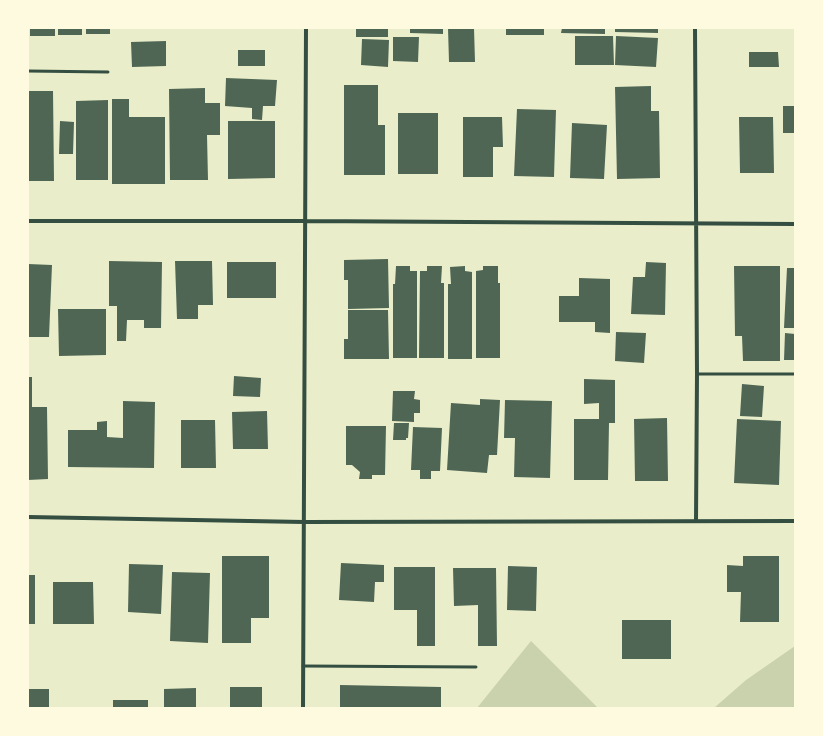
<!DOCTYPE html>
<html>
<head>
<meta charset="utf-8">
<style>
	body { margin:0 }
	#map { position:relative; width:823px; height:736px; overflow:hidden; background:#e9edc9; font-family:Jost,sans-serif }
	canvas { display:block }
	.frame { position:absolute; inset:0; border:29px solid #fefae0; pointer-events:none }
</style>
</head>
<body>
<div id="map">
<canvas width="823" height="736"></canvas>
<div class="frame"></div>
</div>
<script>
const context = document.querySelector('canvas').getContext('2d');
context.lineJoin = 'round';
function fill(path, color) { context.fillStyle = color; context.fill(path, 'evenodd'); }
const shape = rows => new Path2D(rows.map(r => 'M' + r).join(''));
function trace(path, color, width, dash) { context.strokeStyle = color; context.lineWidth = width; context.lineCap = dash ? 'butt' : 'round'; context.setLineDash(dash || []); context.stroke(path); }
fill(shape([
	[531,641,598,708,477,708],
	[795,646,795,708,714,708,746,680]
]), '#cad2ad');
fill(shape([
	[30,28,55,28,55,36,30,36],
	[58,28,82,28,82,35,58,35],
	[86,28,110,28,110,34,86,34],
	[356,28,388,28,388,37,356,37],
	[410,28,443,28,443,34,410,33],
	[448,28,474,28,475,62,449,62],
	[506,28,544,28,544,35,506,35],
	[562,28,605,28,605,34,561,33],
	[615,28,658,28,658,33,615,32],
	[575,36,613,36,614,65,575,65],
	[616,36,658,38,656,67,615,65],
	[393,37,419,37,418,62,393,61],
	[362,39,389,40,388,67,361,65],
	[166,41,166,66,132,67,131,42],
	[238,50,265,50,265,66,238,66],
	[749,52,778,52,779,67,749,67],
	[226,78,277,80,275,106,263,106,262,120,252,119,252,108,225,106],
	[344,85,378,85,378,125,385,125,385,175,344,175],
	[651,86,651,111,659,111,660,178,617,179,615,87],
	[205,88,205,103,220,103,220,135,207,135,208,180,170,180,169,89],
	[28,91,53,91,54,181,28,181],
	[112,99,129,99,129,117,165,117,165,184,112,184],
	[108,100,108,180,76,180,76,101],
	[783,106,795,106,795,133,783,133],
	[517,109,556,110,554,177,514,176],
	[398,113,438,113,438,174,398,174],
	[463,117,502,117,503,147,493,147,493,177,463,177],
	[739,117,773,117,774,173,740,173],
	[60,121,74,122,73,154,59,154],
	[228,121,275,121,275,178,228,179],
	[572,123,607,125,604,179,570,178],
	[388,259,389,308,348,309,348,280,344,280,344,260],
	[109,261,162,262,161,328,144,328,144,320,127,320,126,341,117,341,117,306,109,306],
	[175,261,212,261,213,305,198,305,198,319,177,319],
	[227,262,276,262,276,298,227,298],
	[646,262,666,263,665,315,631,314,633,277,645,277],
	[28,264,52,265,49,337,28,337],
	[396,266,410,266,410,271,417,271,417,358,393,358,393,284,395,284],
	[427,266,442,266,441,283,444,283,444,358,419,358,420,271,427,271],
	[465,266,465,271,472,272,472,359,448,359,448,284,451,284,450,267],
	[483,266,498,266,498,283,500,283,500,358,476,358,476,271,483,270],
	[734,266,780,266,780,361,743,361,742,336,735,336],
	[787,268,795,268,795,328,784,328],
	[579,278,610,279,610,333,595,332,595,322,559,322,559,296,579,296],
	[58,309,106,309,106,355,59,356],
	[348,310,388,310,389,359,344,359,344,339,348,339],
	[616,332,646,333,644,363,615,361],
	[785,333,795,334,795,360,784,360],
	[234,376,261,378,260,397,233,396],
	[28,377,32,377,32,407,47,407,48,479,28,480],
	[584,379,615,380,615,423,609,423,608,480,574,480,574,419,599,419,599,403,584,404],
	[742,384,764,386,762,417,740,416],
	[393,391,415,391,414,399,420,400,420,413,414,413,414,422,392,421],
	[480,399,500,400,497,455,489,455,487,473,447,470,451,403,480,405],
	[505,400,552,401,550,478,514,477,515,438,504,438],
	[123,401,155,402,154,468,68,467,68,430,97,430,97,422,107,421,107,437,123,438],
	[267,411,268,449,233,449,232,412],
	[667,418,668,481,635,481,634,419],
	[737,419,781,421,779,485,734,483],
	[181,420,215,420,216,468,181,468],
	[394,423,409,423,408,438,406,438,406,440,393,440],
	[346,426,386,426,385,475,372,475,372,479,359,479,360,472,352,465,346,465],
	[413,427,442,428,440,471,431,471,431,479,420,479,420,470,411,470],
	[222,556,269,556,269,618,251,618,251,643,222,643],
	[743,556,779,556,779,622,740,622,741,592,727,592,727,565,743,566],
	[341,563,384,565,384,582,375,582,374,602,339,600],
	[129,564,163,565,161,614,128,612],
	[508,566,537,567,536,611,507,610],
	[394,567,435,567,435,646,417,646,417,610,394,610],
	[453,568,496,568,497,646,478,646,478,605,454,606],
	[172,572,210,573,208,643,170,641],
	[28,575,35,575,35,624,28,624],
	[53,582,93,582,94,624,53,624],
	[622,620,671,620,671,659,622,659],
	[340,685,441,687,441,708,340,708],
	[230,687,262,687,262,708,230,708],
	[196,688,196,708,164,708,164,689],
	[28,689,49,689,49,708,28,708],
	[113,700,148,700,148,708,113,708]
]), '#4f6655');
trace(shape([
	[28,71,108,72],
	[697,374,795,374],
	[303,666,476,667]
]), '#344e41', 3);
trace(shape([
	[695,28,697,374,696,521],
	[28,221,305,221,795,224],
	[28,517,304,522,795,521],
	[303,708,306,28]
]), '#344e41', 4);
</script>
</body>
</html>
